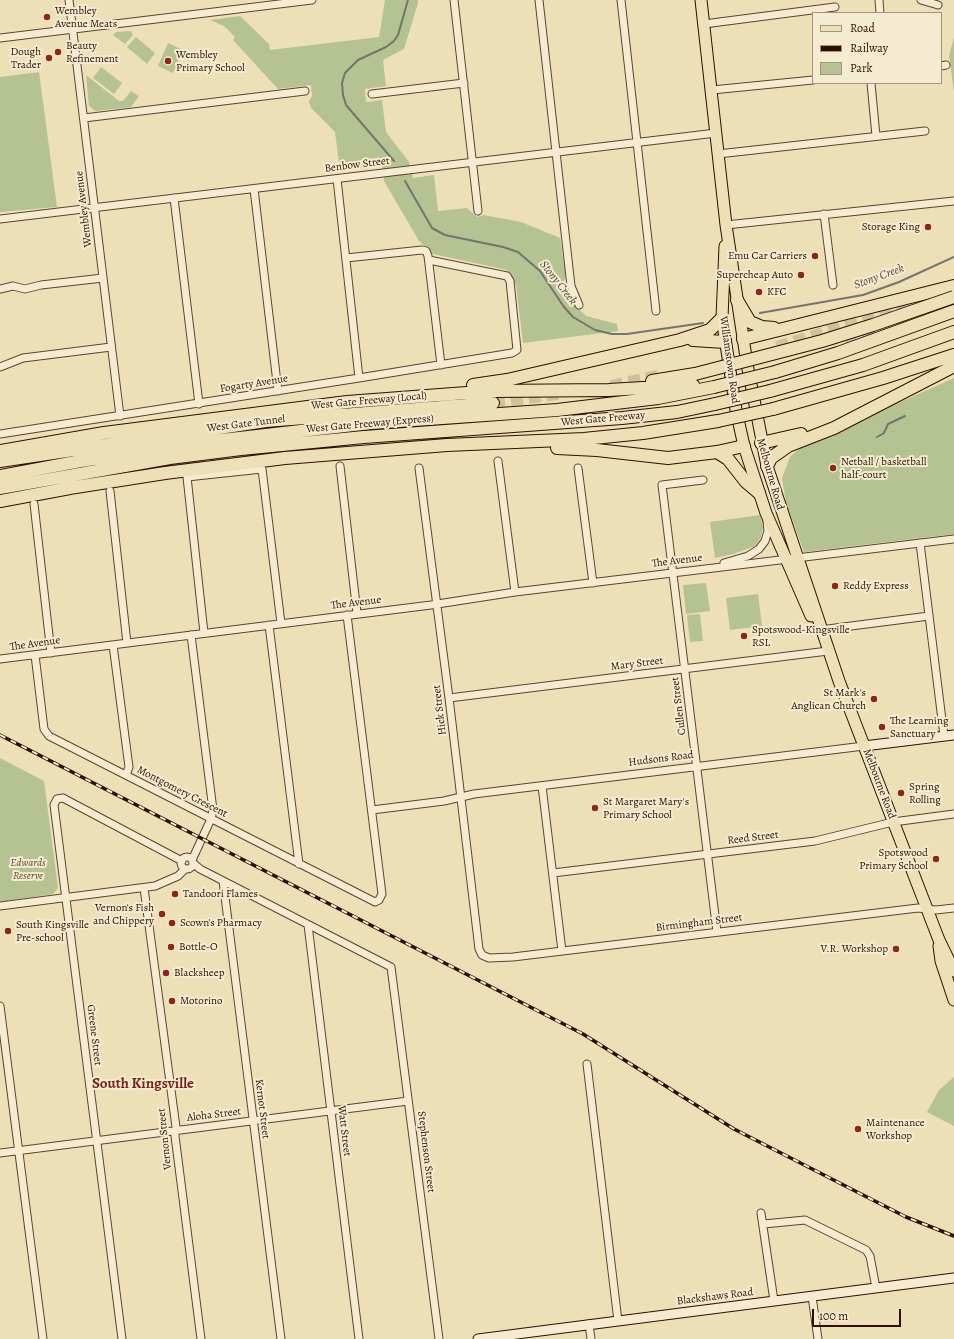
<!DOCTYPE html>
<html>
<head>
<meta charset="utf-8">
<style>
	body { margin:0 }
	#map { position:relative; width:954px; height:1339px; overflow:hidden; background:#eee0b6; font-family:Alegreya,serif }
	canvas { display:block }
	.legend { position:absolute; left:812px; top:12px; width:130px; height:72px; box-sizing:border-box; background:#f4ebd0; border:1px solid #a5937e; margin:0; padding:5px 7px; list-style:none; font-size:12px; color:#2e0e02 }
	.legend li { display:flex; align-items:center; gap:8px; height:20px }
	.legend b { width:20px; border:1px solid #a5937e }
	.scale { position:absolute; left:812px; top:1309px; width:89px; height:18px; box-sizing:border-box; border:2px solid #2e0e02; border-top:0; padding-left:5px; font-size:12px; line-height:14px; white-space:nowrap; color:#2e0e02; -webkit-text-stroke:3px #f4ebd0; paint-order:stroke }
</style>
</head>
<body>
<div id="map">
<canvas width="954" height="1339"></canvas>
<ul class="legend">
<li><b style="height:5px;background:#eee0b6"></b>Road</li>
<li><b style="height:5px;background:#2e0e02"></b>Railway</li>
<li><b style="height:11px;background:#b4c391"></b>Park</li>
</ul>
<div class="scale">100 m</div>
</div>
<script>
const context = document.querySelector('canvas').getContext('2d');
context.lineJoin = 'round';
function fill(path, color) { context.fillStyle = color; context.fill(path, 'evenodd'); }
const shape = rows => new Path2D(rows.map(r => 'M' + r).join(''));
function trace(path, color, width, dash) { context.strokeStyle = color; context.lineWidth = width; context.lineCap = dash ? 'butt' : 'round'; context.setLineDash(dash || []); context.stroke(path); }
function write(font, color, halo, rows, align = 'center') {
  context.font = font + ' Alegreya,serif'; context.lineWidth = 4; context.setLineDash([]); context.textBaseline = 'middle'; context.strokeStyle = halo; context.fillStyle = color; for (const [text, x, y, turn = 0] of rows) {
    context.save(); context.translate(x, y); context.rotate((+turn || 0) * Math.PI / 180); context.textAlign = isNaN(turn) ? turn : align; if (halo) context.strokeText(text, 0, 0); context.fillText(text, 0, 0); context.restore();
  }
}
fill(shape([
	[385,0,418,0,418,3,404,49,383,60,386,86,365,89,366,102,382,100,386,132,409,162,413,178,434,175,438,211,467,208,477,217,484,215,521,222,560,238,566,277,561,287,563,292,571,294,578,308,586,316,617,324,618,331,523,343,516,285,507,270,433,254,419,241,384,181,382,165,340,170,335,132,311,108,309,101,312,96,311,85,278,89,233,40,235,37,224,26,210,20,240,16,269,44,270,50,379,37],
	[131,31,133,35,125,44,113,35,116,32],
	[136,37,155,53,147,64,127,47],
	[954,37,954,92,949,56],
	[168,43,183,50,173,73,158,66],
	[101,67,122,83,114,94,93,78],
	[39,72,57,207,0,212,0,77],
	[86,75,119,101,123,101,131,91,139,96,131,107,95,111,89,106],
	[954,378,954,534,804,552,786,503,782,478,790,457,802,446],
	[760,515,763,527,761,537,755,546,733,554,715,558,710,522],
	[706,583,710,611,686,614,683,585],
	[758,594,762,626,730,630,726,598],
	[700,614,703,641,690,642,687,615],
	[0,758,44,781,58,888,53,894,0,902],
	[954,1077,954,1126,927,1112,939,1090]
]), '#b4c391');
trace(shape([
	[394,161,346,105,343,95,342,83,345,73,358,60,386,47,394,41,398,35,408,0],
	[405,181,432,228,445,235,503,247,518,252,540,271,564,307,573,317,595,330,612,334,627,334,703,323],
	[760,313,863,295,899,282,954,257],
	[877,437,884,433,888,424,905,416]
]), '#727570', 2);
trace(shape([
	[846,344,931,310],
	[777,347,836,329,905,303],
	[611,386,662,375],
	[493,403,558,394],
	[490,423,533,416]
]), '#d1c09b', 12, [12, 6]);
const street = shape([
	[69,0,120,416],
	[454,0,478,211],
	[539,0,571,286,579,305],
	[621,0,656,311],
	[879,0,880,13],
	[921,0,938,5],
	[704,24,835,7],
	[0,38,312,0],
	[941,66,946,65],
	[871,83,876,136],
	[712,90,813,80],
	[372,94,464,83],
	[84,118,305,91],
	[718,154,925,131],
	[337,179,359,378],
	[254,189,278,391],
	[174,198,199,404],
	[824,214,833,285],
	[0,219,716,133],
	[726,225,954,201],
	[346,258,422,250,426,251,428,256,441,365],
	[0,289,13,286,25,289,41,285,103,278],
	[0,367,23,358,111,347],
	[0,434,359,378,512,353,517,350,510,281,507,276,429,260],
	[498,461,515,592],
	[340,466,357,613],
	[419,468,449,698,479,949,482,955,489,958,513,957,918,908,936,910,954,908],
	[578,468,593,583],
	[703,480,662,485,717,932],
	[110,491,127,643],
	[34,504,51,653],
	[920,543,944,736],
	[724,563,748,556,759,549,765,541,768,531,767,521],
	[269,625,299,864],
	[820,630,929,616],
	[204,633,187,477,262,469,281,623],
	[191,635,213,810,211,819,192,860],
	[113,645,129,767,126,775],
	[35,655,44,729,49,736,375,902,379,900,382,894,347,615],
	[0,659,431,605,515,592,954,539],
	[449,698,828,651],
	[542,786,562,951],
	[372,810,444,801,474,794,864,746],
	'181 863a6 6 0 1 1 12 0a6 6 0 1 1-12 0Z',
	[193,863,200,869,391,967,439,1339],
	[553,873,815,841,893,822,954,814],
	[223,881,281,1339],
	[144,888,176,1127,175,1136,201,1339],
	[0,906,155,886,178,876,185,869],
	[308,925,359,1339],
	[0,1006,43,1339],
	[587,1064,618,1321],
	[0,1153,408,1101],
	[761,1213,774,1301],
	[764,1224,805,1220,866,1250,870,1256,876,1288],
	[812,1296,818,1339],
	[589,1324,591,1339],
	[122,1339,54,805,57,799,63,798,182,861]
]);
const secondary = shape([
	[864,746,954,735],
	[478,1339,954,1278]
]);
const primary = shape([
	[701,0,726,225,747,364,767,466,839,681,939,940,954,971],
	[725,246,722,318,736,410,744,446,766,513,811,616],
	[939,946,941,961,954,1000]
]);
const highway = shape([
	[737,300,750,322,762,327,774,328],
	[743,339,954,286],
	[693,340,725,342],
	[775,372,838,353,954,311],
	[652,381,695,374],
	[473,385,507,380,680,340,710,330,722,318],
	[770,391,863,365,954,332],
	[773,409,883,378,954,355],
	[761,443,801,434],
	[557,448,597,450,668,458,717,452,744,446],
	[0,451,104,433,347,402,493,391,609,390,693,385],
	[717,452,728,459,746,482,759,493],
	[0,461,266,421,493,403],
	[767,466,771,458,788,446,834,428,954,366],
	[0,476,81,461,213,441,371,423,557,410,658,398,714,387],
	[0,488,170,458,241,449,364,437,622,418,677,412,715,404],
	[63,489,165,473,285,458,447,445,584,439,643,433,718,421],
	[0,501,70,488]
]);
trace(street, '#5e422f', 9);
trace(secondary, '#2e0e02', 11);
trace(primary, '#2e0e02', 13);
trace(highway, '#2e0e02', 14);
trace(street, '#f4ebd0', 7);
trace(secondary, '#f4ebd0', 9);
trace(primary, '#eee0b6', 11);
trace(highway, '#eee0b6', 12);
const rail = shape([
	[0,735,583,1034,734,1129,906,1217,954,1236]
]);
trace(rail, '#2e0e02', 3.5);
trace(rail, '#f4ebd0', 2, [6]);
const highwayBridge = shape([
	[695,374,822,341,873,325,954,297],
	[714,387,775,372],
	[715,404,770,391],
	[718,421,773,409]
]);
trace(highwayBridge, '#2e0e02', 14, []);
trace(highwayBridge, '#eee0b6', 12);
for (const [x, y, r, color] of [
	[47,17,4,"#8f2418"],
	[58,52,4,"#8f2418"],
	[49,58,4,"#8f2418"],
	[168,61,4,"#8f2418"],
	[928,227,4,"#8f2418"],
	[815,256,4,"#8f2418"],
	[801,275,4,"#8f2418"],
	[759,292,4,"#8f2418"],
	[833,468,4,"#8f2418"],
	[835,586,4,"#8f2418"],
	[744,636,4,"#8f2418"],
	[874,699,4,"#8f2418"],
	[882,727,4,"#8f2418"],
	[901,793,4,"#8f2418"],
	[595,808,4,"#8f2418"],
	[936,859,4,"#8f2418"],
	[175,894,4,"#8f2418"],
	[162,914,4,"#8f2418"],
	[172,923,4,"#8f2418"],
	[8,931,4,"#8f2418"],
	[171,947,4,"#8f2418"],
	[896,949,4,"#8f2418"],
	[166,973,4,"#8f2418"],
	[172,1001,4,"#8f2418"],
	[858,1129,4,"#8f2418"]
]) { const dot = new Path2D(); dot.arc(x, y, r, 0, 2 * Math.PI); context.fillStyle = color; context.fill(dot); trace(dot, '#f4ebd0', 1.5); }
write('11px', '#2e0e02', '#f4ebd0', [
	["Wembley",55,11],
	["Avenue Meats",55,24],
	["Beauty",66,46],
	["Refinement",66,59],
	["Dough",41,52,"right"],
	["Trader",41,65,"right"],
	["Wembley",176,55],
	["Primary School",176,68],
	["Storage King",920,227,"right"],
	["Emu Car Carriers",807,256,"right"],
	["Supercheap Auto",793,275,"right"],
	["KFC",767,292],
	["Netball / basketball",841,462],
	["half-court",841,475],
	["Reddy Express",843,586],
	["Spotswood-Kingsville",752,630],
	["RSL",752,643],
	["St Mark's",866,693,"right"],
	["Anglican Church",866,706,"right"],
	["The Learning",890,721],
	["Sanctuary",890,734],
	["Spring",909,787],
	["Rolling",909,800],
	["St Margaret Mary's",603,802],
	["Primary School",603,815],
	["Spotswood",928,853,"right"],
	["Primary School",928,866,"right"],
	["Tandoori Flames",183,894],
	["Vernon's Fish",154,908,"right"],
	["and Chippery",154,921,"right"],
	["Scown's Pharmacy",180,923],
	["South Kingsville",16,925],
	["Pre-school",16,938],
	["Bottle-O",179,947],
	["V.R. Workshop",888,949,"right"],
	["Blacksheep",174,973],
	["Motorino",180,1001],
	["Maintenance",866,1123],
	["Workshop",866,1136]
], 'left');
write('11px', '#2e0e02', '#f4ebd0', [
	["Benbow Street",357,165,-7],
	["Wembley Avenue",84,209,-97],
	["Williamstown Road",729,360,82],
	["Fogarty Avenue",254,384,-9],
	["West Gate Freeway (Local)",369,401,-5],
	["West Gate Freeway",603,419,-5],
	["West Gate Tunnel",246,424,-7],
	["West Gate Freeway (Express)",370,424,-5],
	["Melbourne Road",770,474,74],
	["The Avenue",677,561,-7],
	["The Avenue",356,603,-7],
	["The Avenue",35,644,-8],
	["Mary Street",637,664,-7],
	["Cullen Street",679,706,-97],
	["Hick Street",440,710,-97],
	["Hudsons Road",661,759,-7],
	["Melbourne Road",879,784,69],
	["Montgomery Crescent",182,792,27],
	["Reed Street",753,838,-7],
	["Birmingham Street",699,923,-7],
	["Greene Street",94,1035,83],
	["Kernot Street",262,1109,83],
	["Aloha Street",214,1115,-7],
	["Watt Street",344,1131,83],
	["Vernon Street",165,1139,-96],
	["Stephenson Street",426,1152,83],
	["Blackshaws Road",715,1297,-7]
]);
write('italic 11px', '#5d4d34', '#f4ebd0', [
	["Edwards",28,863],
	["Reserve",28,876]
]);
write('italic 12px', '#564a42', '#f4ebd0', [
	["Stony Creek",879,277,-20],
	["Stony Creek",558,283,52]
]);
write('bold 15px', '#7a1f14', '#f4ebd0', [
	["South Kingsville",143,1084]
]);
</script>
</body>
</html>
